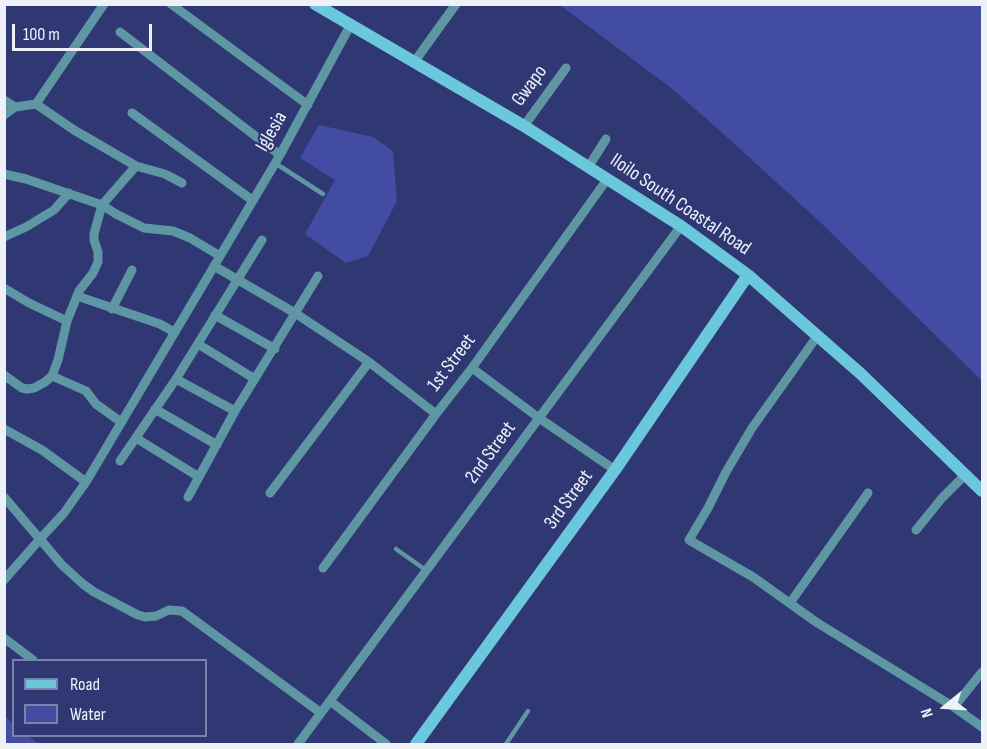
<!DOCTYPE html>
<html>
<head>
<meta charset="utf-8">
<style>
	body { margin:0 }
	#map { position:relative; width:987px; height:749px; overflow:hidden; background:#303873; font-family:"Sofia Sans Condensed",sans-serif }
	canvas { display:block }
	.frame { position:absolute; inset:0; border:6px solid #eff1f9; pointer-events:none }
	.legend { position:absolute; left:12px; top:659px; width:195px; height:78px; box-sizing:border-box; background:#303873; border:2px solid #7c82a9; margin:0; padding:8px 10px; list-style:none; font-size:18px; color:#eff1f9 }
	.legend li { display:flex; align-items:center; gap:12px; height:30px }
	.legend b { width:30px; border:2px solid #7c82a9 }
	.north { position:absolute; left:915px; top:677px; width:60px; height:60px; -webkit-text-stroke:4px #303873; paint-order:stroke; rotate:252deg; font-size:16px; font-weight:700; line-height:24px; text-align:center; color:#eff1f9 }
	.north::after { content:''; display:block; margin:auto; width:21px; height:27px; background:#eff1f9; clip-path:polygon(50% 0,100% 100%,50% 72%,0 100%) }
	.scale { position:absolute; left:12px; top:24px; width:140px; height:27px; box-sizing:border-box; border:3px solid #eff1f9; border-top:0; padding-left:8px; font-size:18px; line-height:21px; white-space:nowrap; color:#eff1f9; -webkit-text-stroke:4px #303873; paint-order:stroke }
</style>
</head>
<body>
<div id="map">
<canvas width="987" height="749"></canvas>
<div class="frame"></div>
<ul class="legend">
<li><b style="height:8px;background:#6ac7dc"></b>Road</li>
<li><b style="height:16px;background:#414ca2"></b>Water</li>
</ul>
<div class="north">N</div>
<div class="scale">100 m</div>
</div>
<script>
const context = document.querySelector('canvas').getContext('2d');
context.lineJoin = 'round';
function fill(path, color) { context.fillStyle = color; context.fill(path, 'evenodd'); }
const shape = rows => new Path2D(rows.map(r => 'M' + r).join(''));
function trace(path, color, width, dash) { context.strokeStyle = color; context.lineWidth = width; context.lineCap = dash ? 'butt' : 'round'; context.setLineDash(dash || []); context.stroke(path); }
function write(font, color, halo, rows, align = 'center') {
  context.font = font + ' "Sofia Sans Condensed",sans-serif'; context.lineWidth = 4.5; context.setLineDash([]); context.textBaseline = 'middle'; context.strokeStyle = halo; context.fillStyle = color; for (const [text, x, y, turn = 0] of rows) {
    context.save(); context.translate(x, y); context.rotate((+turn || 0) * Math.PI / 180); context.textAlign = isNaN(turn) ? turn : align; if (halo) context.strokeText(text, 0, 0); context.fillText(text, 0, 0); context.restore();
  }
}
fill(shape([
	[560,5,982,5,982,381,820,222,717,128,671,88],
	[319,125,373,137,393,151,397,201,368,256,346,263,305,234,335,180,300,158],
	[5,716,13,724,14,736,28,736,39,744,5,744]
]), '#414ca2');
trace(shape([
	[275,163,323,194],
	[396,549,427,571],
	[506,744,528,711]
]), '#5f96a4', 4.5);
trace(shape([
	[171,4,308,105],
	[120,32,280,155],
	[415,61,456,4],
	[4,100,15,107],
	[36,104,74,130,136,166,165,174,182,183],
	[132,113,252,200],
	[4,115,15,107,36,104,104,4],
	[524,126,566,68],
	[589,166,606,139],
	[4,174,26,179,102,205,116,214,144,228,173,231,190,238,220,256],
	[4,237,26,227,54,210,69,193],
	[214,266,295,313,369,362,436,414],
	[4,288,29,303,67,321],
	[77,296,79,291,93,273,98,262,98,252,94,240,94,234,102,205,136,166],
	[112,309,132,270],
	[215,315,275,349],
	[818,335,752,428,726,472,708,508,689,540,753,577,816,622,954,707,982,727],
	[198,344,255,379],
	[472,368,539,418,615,470],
	[4,375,22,388,27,389,34,388,45,382,52,376,86,391,96,404,121,422],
	[52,376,58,360,67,321,77,296,160,324,174,332],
	[176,379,235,411],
	[155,409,217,445],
	[4,429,42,450,86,482],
	[136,438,199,477],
	[120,461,176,379,262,240],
	[270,493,369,362],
	[4,497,62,565,83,584,94,592,138,615,145,617,156,616,169,610,182,611,321,713],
	[188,497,235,411,318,276],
	[916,530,942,498,965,475],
	[323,568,436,414,472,368,608,178],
	[4,580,40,539,64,513,86,482,280,155,351,24],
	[790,603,868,493],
	[4,638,33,660],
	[330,701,386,744],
	[954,707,982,672],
	[298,744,681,226]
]), '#5f96a4', 9);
trace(shape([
	[315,4,524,126,681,226,748,275,861,374,982,491],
	[416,744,615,470,748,275]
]), '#6ac7dc', 12);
write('20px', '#eff1f9', '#303873', [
	["Gwapo",530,86,-54],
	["Iglesia",272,132,-60],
	["Iloilo South Coastal Road",680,205,34],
	["1st Street",452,363,-53],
	["2nd Street",491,453,-54],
	["3rd Street",569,500,-54]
]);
</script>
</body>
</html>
